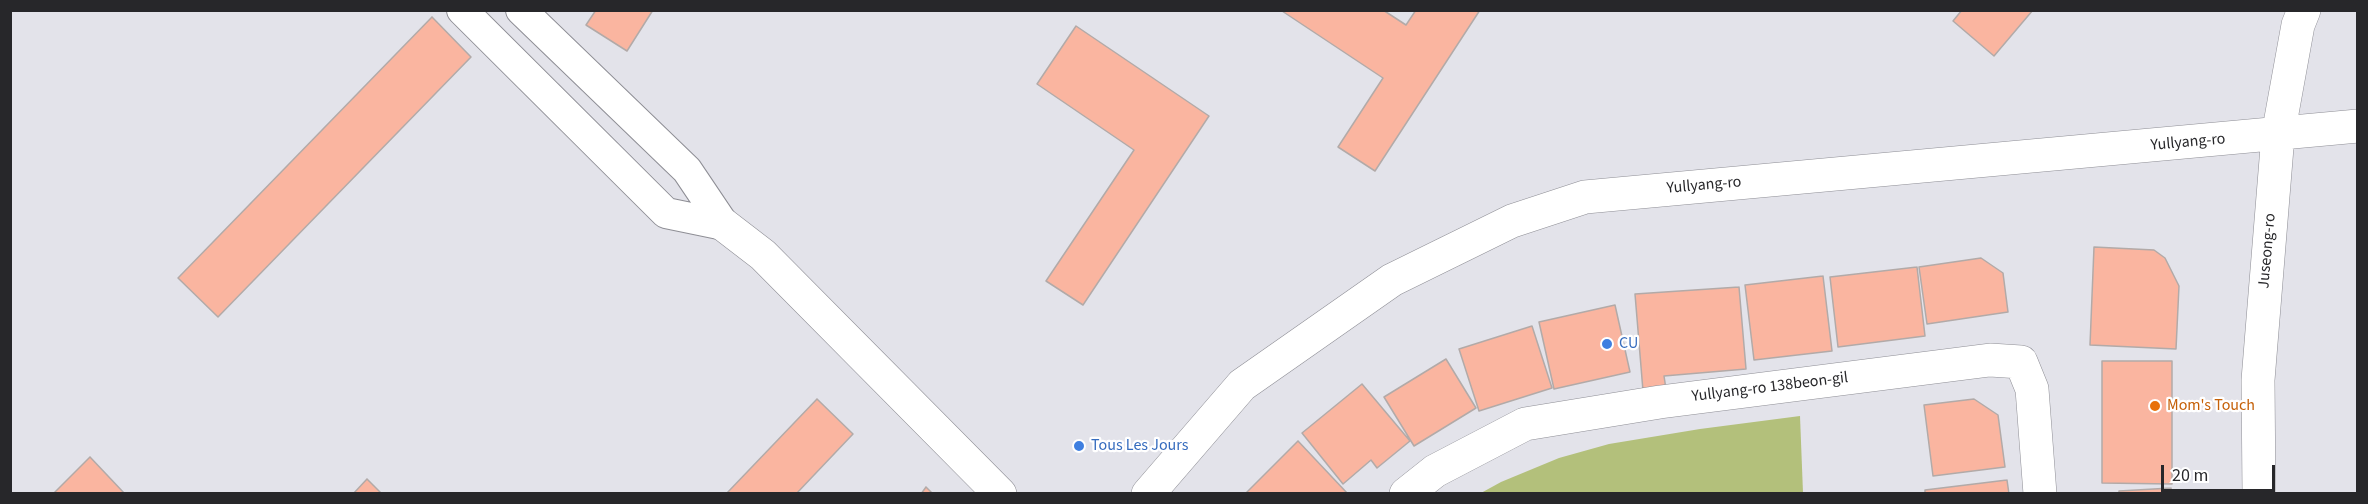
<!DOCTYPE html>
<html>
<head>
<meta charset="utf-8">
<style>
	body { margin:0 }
	#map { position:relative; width:2368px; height:504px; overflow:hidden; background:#e3e3ea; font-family:"Source Sans 3",sans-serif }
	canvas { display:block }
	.frame { position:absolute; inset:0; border:12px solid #27272a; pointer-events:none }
	.scale { position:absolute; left:2161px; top:465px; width:114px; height:27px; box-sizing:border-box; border:3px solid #27272a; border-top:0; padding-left:8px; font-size:18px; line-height:21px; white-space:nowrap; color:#27272a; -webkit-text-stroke:4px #fff; paint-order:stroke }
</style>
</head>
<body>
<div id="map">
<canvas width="2368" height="504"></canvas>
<div class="frame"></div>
<div class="scale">20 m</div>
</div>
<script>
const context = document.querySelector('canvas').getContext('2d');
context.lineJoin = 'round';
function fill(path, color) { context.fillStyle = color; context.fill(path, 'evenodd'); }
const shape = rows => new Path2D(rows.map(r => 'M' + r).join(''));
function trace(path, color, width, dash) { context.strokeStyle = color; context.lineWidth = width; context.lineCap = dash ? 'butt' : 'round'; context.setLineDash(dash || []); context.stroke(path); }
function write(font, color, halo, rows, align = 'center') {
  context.font = font + ' "Source Sans 3",sans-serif'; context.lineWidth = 4.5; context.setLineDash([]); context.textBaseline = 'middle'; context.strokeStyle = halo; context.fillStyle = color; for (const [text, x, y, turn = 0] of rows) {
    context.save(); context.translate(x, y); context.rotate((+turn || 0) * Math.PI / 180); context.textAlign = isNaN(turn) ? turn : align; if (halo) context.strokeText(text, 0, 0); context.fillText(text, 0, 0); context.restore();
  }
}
fill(shape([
	[1800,416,1803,493,1481,493,1501,482,1559,458,1609,444,1700,429]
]), '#b3c07b');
const building = shape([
	[596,10,653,10,627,51,586,25,596,10],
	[1383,10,1406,25,1416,10,1480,10,1375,171,1338,147,1383,78,1282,11,1383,10],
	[1962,10,2033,10,1994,56,1953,21,1962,10],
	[432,17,471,57,218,317,178,278,432,17],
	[1076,26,1209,116,1083,305,1046,281,1134,150,1037,84,1076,26],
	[2094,247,2154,250,2165,258,2179,286,2176,349,2090,345,2094,247],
	[1981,258,2003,273,2008,312,1927,324,1919,267,1981,258],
	[1917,267,1925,336,1838,347,1830,277,1917,267],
	[1823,276,1832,351,1754,360,1745,285,1823,276],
	[1739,287,1746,369,1664,376,1666,389,1643,391,1635,294,1739,287],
	[1615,305,1630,372,1554,389,1539,322,1615,305],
	[1532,326,1552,388,1479,411,1459,349,1532,326],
	[1446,359,1476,408,1414,446,1384,397,1446,359],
	[2102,361,2172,361,2172,484,2102,483,2102,361],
	[1362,384,1410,441,1377,468,1371,460,1343,484,1302,433,1362,384],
	[817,399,853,434,796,494,726,494,817,399],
	[1974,399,1998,415,2005,467,1933,476,1924,405,1974,399],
	[1298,441,1348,494,1245,494,1298,441],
	[90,457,125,494,53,494,90,457],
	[367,479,382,494,353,494,367,479],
	[2007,480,2009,494,1925,494,1925,490,2007,480],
	[926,487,933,494,921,494,926,487],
	[2171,488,2172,494,2119,494,2119,491,2171,488]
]);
fill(building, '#fab5a0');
trace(building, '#b2aaa8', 1.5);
const pedestrian = shape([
	[462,10,666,213,724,225],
	[521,10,687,170,724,225]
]);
const minor = shape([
	[724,225,763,255,1000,494],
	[1406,494,1435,471,1525,424,1660,402,1990,360,2021,362,2032,389,2040,494]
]);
const tertiary = shape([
	[1148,494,1242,385,1392,280,1512,221,1585,197,2358,126],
	[2259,494,2258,380,2278,135,2298,25,2304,10]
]);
trace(pedestrian, '#8e8e95', 32);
trace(minor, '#8e8e95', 34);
trace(tertiary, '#8e8e95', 34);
trace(pedestrian, '#fff', 30);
trace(minor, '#fff', 33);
trace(tertiary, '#fff', 33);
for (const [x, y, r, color] of [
	[1607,344,6,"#3f7fe0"],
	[2155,406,6,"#e8710a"],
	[1079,446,6,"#3f7fe0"]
]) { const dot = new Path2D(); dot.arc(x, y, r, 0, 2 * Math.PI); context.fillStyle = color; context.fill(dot); trace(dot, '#fff', 2); }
write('16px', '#27272a', '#fff', [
	["Yullyang-ro",2188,143,-5],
	["Yullyang-ro",1704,186,-5],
	["Juseong-ro",2268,251,-85],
	["Yullyang-ro 138beon-gil",1770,388,-7]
]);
write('16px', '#366cbe', '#fff', [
	["CU",1619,344],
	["Tous Les Jours",1091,446]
], 'left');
write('16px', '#c56008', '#fff', [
	["Mom's Touch",2167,406]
], 'left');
</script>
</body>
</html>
